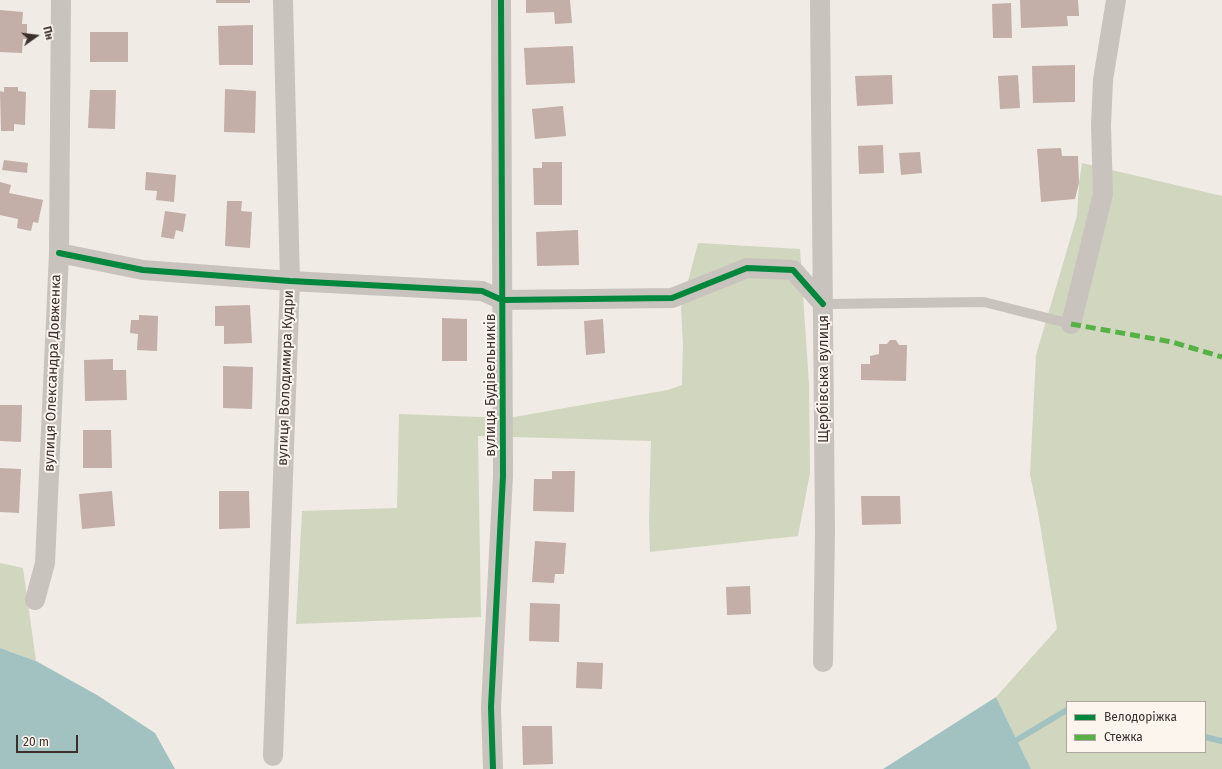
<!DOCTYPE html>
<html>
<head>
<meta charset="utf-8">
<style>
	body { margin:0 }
	#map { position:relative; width:1222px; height:769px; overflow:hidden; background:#f0ebe5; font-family:"Fira Sans",sans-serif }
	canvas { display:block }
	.legend { position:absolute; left:1066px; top:701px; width:140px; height:52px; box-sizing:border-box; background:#fbf5ee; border:1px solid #aea6a0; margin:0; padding:5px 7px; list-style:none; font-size:12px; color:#3b302b }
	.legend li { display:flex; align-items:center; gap:8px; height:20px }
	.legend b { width:20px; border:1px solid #aea6a0 }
	.north { position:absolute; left:16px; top:16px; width:40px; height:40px; -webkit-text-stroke:3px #fbf5ee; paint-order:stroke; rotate:76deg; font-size:11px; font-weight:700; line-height:16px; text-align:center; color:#3b302b }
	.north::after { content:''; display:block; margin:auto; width:14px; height:18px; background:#3b302b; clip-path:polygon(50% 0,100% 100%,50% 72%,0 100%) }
	.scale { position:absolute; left:16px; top:735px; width:62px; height:18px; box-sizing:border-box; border:2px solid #3b302b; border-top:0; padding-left:5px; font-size:12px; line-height:14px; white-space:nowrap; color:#3b302b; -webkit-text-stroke:3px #fbf5ee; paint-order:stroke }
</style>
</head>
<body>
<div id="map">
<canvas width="1222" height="769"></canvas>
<ul class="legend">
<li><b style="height:5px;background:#00873e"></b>Велодоріжка</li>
<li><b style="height:5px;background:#57b246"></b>Стежка</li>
</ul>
<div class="north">Пн</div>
<div class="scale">20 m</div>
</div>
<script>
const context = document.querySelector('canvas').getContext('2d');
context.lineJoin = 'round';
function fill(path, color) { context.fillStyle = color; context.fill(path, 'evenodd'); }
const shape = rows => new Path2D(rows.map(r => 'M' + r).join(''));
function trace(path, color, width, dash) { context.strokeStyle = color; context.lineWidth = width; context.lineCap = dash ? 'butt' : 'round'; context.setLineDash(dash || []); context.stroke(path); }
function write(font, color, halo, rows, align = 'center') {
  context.font = font + ' "Fira Sans",sans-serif'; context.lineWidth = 4; context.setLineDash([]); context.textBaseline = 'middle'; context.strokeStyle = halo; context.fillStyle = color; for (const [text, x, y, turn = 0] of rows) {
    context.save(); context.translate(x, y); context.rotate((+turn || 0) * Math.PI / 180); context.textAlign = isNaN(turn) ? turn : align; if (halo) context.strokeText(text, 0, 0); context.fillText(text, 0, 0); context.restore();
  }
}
fill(shape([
	[1082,163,1222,196,1222,769,1031,769,996,697,1057,629,1038,512,1030,475,1036,355,1077,216,1079,183],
	[1067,702,1205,702,1205,752,1067,752],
	[698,243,800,249,809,385,810,473,798,536,650,552,649,520,651,441,478,436,481,617,296,624,302,511,397,508,399,414,508,418,668,390,682,385,683,345,681,308],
	[0,563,23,568,36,661,0,648]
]), '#d1d6bf');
fill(shape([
	[0,648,36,661,97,695,155,733,175,769,0,769],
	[996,697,1031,769,883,769]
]), '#a1c2c1');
trace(shape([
	[1205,737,1222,741],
	[1010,744,1067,710]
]), '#a1c2c1', 6);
fill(shape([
	[216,0,250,0,250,3,216,3],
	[526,0,570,0,572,23,555,24,554,12,526,13],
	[1020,0,1078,0,1079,16,1067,16,1068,26,1021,28],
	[1011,3,1012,38,993,38,992,4],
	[0,10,23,12,22,24,27,24,27,39,23,39,22,53,0,52],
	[253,25,253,65,219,65,218,26],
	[90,32,128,32,128,62,90,62],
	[573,46,575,83,526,85,524,48],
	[1075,65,1075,102,1033,103,1032,66],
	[892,75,893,104,857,106,855,76],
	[1018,75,1020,108,1000,109,998,76],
	[4,87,18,87,18,91,26,92,25,125,14,124,14,131,1,131,0,91,4,92],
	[225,89,256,91,255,133,224,132],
	[90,90,116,90,115,129,88,128],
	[563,106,566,136,535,139,532,109],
	[883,145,884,173,859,174,858,146],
	[1061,148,1062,156,1078,156,1079,183,1075,199,1041,202,1037,149],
	[920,152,922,173,901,175,899,153],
	[4,160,28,163,27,173,2,170],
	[542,162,562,162,562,205,534,205,533,168,542,168],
	[146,172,176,175,174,202,156,200,157,191,145,190],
	[0,182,11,185,9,193,43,200,38,223,33,222,31,231,17,228,18,219,0,215],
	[227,201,242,201,241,211,252,212,250,248,225,246],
	[165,211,186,214,183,232,176,230,174,239,161,237],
	[578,230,579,265,537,266,536,232],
	[250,305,252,343,224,344,224,326,215,326,215,306],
	[139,315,158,316,157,351,137,350,138,334,130,333,131,320,139,320],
	[442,318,467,319,467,361,442,361],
	[603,319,605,353,586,355,584,321],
	[890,340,896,340,899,345,907,345,906,381,861,380,861,364,870,364,870,356,879,354,879,344,887,344],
	[113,359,113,370,126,370,127,400,85,401,84,360],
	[223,366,253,367,252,409,223,408],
	[0,405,22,405,21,442,0,441],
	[83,430,111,430,112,468,83,468],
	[0,468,21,469,19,513,0,512],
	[552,471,575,471,574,512,533,511,534,479,552,479],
	[112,491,115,526,82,529,79,494],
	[219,491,249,491,250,528,219,529],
	[861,496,900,496,901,524,862,525],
	[535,541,566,543,564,574,555,574,554,583,532,582],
	[750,586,751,614,727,615,726,587],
	[530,603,560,604,559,642,529,641],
	[577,662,603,663,602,689,576,688],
	[522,726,552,726,553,764,523,765]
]), '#c3afa7');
trace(shape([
	[823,304,984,302,1071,324]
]), '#c9c3be', 10);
trace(shape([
	[820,0,825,531,823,662],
	[59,253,143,270,290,281,482,291,502,300,672,298,747,268,793,270,823,304],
	[1071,324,1103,194,1101,125,1103,80,1116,0],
	[35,600,45,563,59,253,61,0],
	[273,756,290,281,283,0],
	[493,769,491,707,503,476,501,0]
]), '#c9c3be', 20);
trace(shape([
	[1071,324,1172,342,1222,357]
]), '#57b246', 5, [10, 5]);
trace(shape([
	[59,253,143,270,290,281,482,291,502,300,672,298,747,268,793,270,823,304],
	[493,769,491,707,503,476,501,0]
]), '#00873e', 6);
write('14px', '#3b302b', '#fbf5ee', [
	["вулиця Олександра Довженка",53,373,-88],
	["вулиця Володимира Кудри",286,378,-88],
	["Щербівська вулиця",824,379,-90],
	["вулиця Будівельників",491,385,-90]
]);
</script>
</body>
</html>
